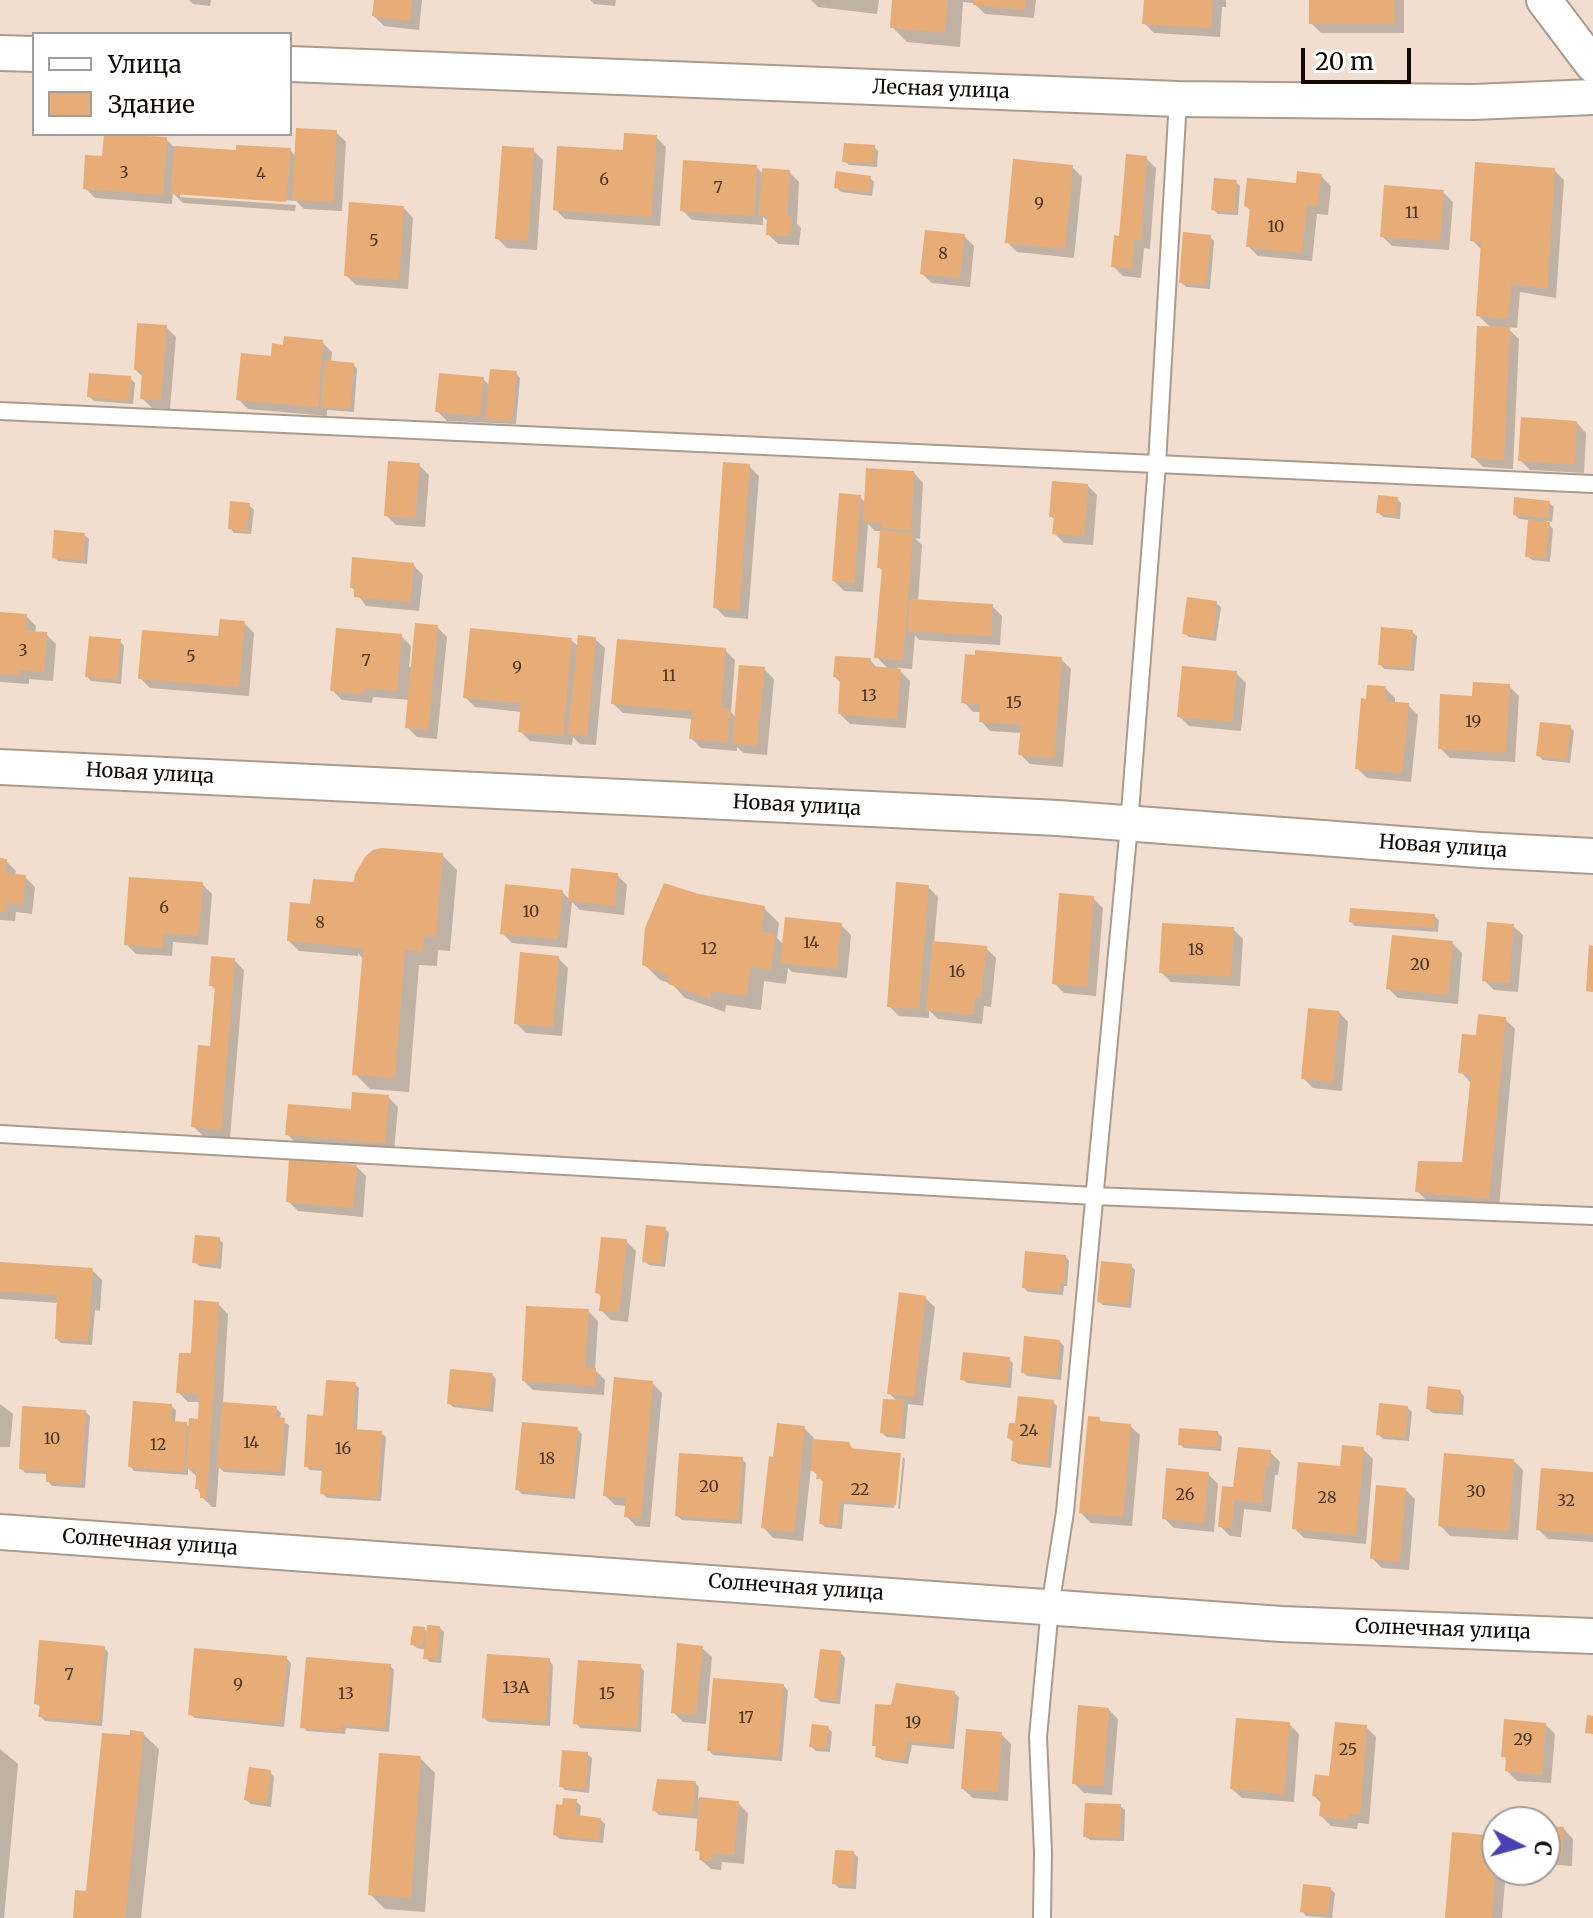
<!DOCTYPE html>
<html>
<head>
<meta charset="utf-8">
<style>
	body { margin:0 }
	#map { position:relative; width:1593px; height:1918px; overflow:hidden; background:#f1decf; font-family:Merriweather,serif }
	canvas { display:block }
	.legend { position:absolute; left:32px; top:32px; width:260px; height:104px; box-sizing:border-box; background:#fff; border:2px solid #a09d9c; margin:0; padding:10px 14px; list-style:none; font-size:24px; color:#110b07 }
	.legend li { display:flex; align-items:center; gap:16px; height:40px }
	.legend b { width:40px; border:2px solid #a09d9c }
	.north { position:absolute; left:1481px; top:1806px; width:80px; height:80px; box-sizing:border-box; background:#fff; border:2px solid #a09d9c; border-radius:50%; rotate:96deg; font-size:22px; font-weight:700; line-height:32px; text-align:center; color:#110b07 }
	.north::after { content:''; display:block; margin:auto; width:28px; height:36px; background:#4b3fb6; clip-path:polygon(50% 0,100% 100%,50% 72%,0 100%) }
	.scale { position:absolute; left:1301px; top:48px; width:110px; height:36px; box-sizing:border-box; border:4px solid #110b07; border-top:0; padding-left:10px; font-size:24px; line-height:28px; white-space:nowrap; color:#110b07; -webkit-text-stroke:6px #fff; paint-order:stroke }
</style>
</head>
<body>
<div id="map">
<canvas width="1593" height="1918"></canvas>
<ul class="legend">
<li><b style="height:10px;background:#fff"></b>Улица</li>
<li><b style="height:22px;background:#e8ad77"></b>Здание</li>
</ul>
<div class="north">С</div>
<div class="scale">20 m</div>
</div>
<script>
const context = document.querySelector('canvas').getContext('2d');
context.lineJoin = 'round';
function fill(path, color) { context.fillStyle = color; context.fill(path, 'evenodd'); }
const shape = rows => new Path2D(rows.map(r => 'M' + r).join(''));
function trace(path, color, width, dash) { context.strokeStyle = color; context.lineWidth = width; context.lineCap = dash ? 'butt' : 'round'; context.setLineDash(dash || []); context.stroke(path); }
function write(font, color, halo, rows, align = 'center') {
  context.font = font + ' Merriweather,serif'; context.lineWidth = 8; context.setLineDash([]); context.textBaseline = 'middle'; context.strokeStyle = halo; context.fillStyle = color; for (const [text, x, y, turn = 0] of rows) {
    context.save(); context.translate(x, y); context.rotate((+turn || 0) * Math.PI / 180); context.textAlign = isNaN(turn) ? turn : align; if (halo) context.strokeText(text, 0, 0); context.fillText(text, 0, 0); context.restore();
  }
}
fill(shape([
	[189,0,211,0,210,6,193,4],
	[376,0,422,0,419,30,384,26,374,16],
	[590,0,616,0,615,6,594,4],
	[811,0,879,0,877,14,818,7],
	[894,0,1036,0,1034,18,985,14,974,3,963,2,960,47,907,42,892,27],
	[1146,0,1226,0,1226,7,1222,7,1220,37,1154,33,1144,23],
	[1311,0,1404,0,1404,33,1321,33,1311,23],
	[336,132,346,142,342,211,304,209,296,201,180,193,180,197,296,205,295,211,183,203,173,193,172,204,95,198,85,188,104,158,166,139,175,148,238,152,290,150,297,158],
	[656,137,666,147,660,226,565,219,555,209,625,152],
	[874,147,878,151,877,167,849,165,844,161],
	[533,150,543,160,537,250,507,248,497,238],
	[1146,158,1156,168,1150,249,1144,248,1141,278,1123,276,1113,266],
	[756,167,763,174,789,172,799,182,797,224,801,228,799,245,778,244,768,234,769,222,763,217,763,225,692,220,682,210],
	[1072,167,1082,177,1074,258,1017,252,1007,242],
	[1554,170,1564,180,1556,298,1520,292,1517,328,1506,327,1519,339,1513,469,1483,467,1473,457,1491,328,1478,315,1483,251,1472,240],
	[1321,176,1331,186,1328,215,1317,214,1312,261,1258,256,1248,246,1252,212,1246,206],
	[870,178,874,182,872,196,841,192,836,187],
	[1236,182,1240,186,1238,215,1218,214,1213,209],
	[1443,192,1453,202,1449,250,1392,246,1382,236],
	[404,208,413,218,408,289,356,285,346,275],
	[964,236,974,246,970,287,932,283,922,274],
	[1210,237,1214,241,1210,289,1186,287,1181,282],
	[166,327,176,337,170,409,152,408,142,398,143,377,136,370],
	[322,342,332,352,331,363,353,364,357,369,354,412,327,410,327,416,248,409,238,399,285,347],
	[516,373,520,378,516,424,447,421,437,411,483,379,490,386],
	[130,378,135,383,133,404,94,401,89,396],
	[1577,423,1586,433,1584,473,1530,470,1520,460],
	[419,465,429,475,425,527,396,525,386,515],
	[749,466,759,476,748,619,725,617,715,607],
	[914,473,923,483,920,539,915,538,922,545,918,602,992,606,1002,616,1000,645,919,640,915,635,912,669,897,668,910,681,906,728,850,724,840,714,842,684,835,677,870,660,878,669,889,670,877,657,884,572,879,567,882,531,875,531,868,524,863,592,844,591,834,581,860,497,866,503],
	[1088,486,1097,495,1093,545,1064,543,1054,533,1055,520,1051,516],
	[1397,499,1401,503,1400,519,1383,517,1378,512],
	[1549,503,1554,507,1552,522,1546,521,1553,529,1550,562,1532,560,1527,556,1530,520,1519,519,1515,515],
	[249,505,254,510,251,534,234,533,230,528],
	[84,535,89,539,87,564,58,561,54,557],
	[413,565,423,575,419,611,366,606,352,587],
	[1216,603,1221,607,1216,641,1189,637,1184,633],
	[0,614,26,616,36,626,35,633,46,634,56,644,53,681,29,679,29,684,0,682],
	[244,623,254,633,249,696,150,688,140,678,220,638],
	[437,627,447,637,437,739,417,737,407,727,410,700,373,697,372,703,342,700,332,690,401,636,411,646,409,667,413,667],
	[1412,632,1417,636,1414,671,1384,669,1380,664],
	[595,639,605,648,596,745,580,744,573,737,572,745,530,741,520,731,522,712,475,707,465,697,571,640,579,647],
	[120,641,124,646,121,684,91,681,87,676],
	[725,650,735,660,731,712,736,718,764,669,774,679,767,755,744,753,737,747,737,751,701,748,691,738,693,719,623,713,613,704],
	[1061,659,1071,669,1063,767,1030,764,1020,754,1022,733,990,731,981,721,981,712,973,712,964,702],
	[1236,673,1246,683,1241,731,1189,726,1179,716],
	[1509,686,1519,696,1515,762,1450,758,1440,748,1474,698],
	[1385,688,1395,698,1395,704,1408,705,1418,715,1411,782,1367,778,1357,768],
	[1570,727,1574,731,1570,763,1543,760,1538,755],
	[442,855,457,870,450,951,438,950,437,966,419,965,409,1092,370,1089,355,1074,364,960,358,953,358,956,299,951,289,941,312,906,353,884],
	[0,860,6,861,16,871,15,876,25,877,35,887,32,914,16,912,15,921,0,920],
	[617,875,627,885,624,915,580,910,572,902,567,948,512,943,502,933,562,892,570,900],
	[202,884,212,894,208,945,173,942,172,956,136,954,126,944],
	[928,887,938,897,934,943,986,948,996,958,991,1007,984,1006,982,1024,938,1019,929,1010,929,1018,899,1016,889,1006],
	[699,896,764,908,779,923,777,938,784,945,841,925,851,935,847,978,792,972,788,968,786,984,764,981,761,1010,726,1005,725,1012,685,998,672,984,660,980,644,964],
	[1093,898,1103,908,1096,996,1064,993,1054,983],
	[1434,916,1439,920,1438,932,1355,926,1351,922],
	[1513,926,1523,935,1518,992,1494,990,1484,980],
	[1233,929,1243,939,1240,986,1171,982,1161,972],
	[1452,943,1462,953,1458,1004,1398,998,1388,988],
	[558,958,568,968,562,1036,526,1033,516,1023],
	[234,960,244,970,230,1138,203,1136,193,1126,212,1048,217,991,211,985],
	[1339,1012,1348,1022,1342,1091,1313,1088,1303,1078],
	[1505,1019,1515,1029,1499,1208,1427,1201,1417,1191,1464,1164,1470,1082,1461,1072,1478,1038],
	[388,1097,398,1107,394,1151,297,1144,287,1134],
	[356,1166,366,1176,363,1217,298,1211,288,1201],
	[665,1229,669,1233,665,1267,649,1265,644,1261],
	[219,1239,223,1243,221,1269,199,1266,195,1262],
	[626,1241,636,1251,628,1322,611,1320,601,1310,602,1298,597,1292],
	[1065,1256,1069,1261,1067,1286,1064,1286,1063,1295,1028,1292,1024,1288],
	[0,1264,92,1270,102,1280,100,1311,95,1310,92,1345,61,1343,57,1339,59,1303,0,1299],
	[1131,1266,1135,1270,1131,1308,1103,1305,1099,1301],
	[925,1298,935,1307,923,1406,908,1404,905,1439,887,1437,882,1433,898,1402,889,1393],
	[218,1304,228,1314,223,1404,276,1408,281,1413,280,1420,289,1425,285,1476,224,1472,219,1467,216,1507,212,1507,202,1497,197,1488,198,1478,188,1468,188,1475,134,1471,130,1466,171,1406,176,1410,175,1423,186,1424,190,1428,199,1422,201,1402,188,1402,178,1392],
	[588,1311,598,1321,595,1370,605,1380,604,1395,533,1390,524,1381],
	[1059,1341,1064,1346,1061,1380,1027,1376,1023,1372],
	[1009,1359,1013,1363,1011,1388,967,1383,962,1379],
	[492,1375,496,1379,493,1412,453,1407,449,1403],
	[652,1383,662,1393,650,1527,636,1526,626,1516,627,1506,615,1505,605,1496],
	[355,1384,359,1388,357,1431,381,1433,386,1437,381,1501,327,1498,322,1493,323,1471,310,1470,306,1466,325,1418],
	[1460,1392,1464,1396,1463,1415,1433,1413,1428,1409],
	[1053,1402,1057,1406,1051,1468,1018,1464,1013,1460,1015,1443,1009,1438,1017,1426],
	[0,1404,13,1414,10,1447,0,1447],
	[1407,1407,1412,1412,1409,1441,1383,1439,1378,1434],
	[85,1412,90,1416,85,1488,52,1486,48,1481,48,1474,25,1473,21,1468],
	[1099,1419,1103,1423,1130,1426,1140,1435,1132,1526,1091,1523,1081,1513],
	[804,1428,814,1438,813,1441,849,1444,853,1449,900,1455,894,1508,844,1504,842,1529,825,1527,821,1523,823,1482,811,1468,803,1541,773,1538,764,1528,775,1459],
	[577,1429,582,1434,575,1499,522,1494,517,1489],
	[1218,1433,1222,1437,1221,1451,1184,1448,1180,1444],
	[1363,1449,1373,1459,1366,1544,1304,1538,1294,1528,1342,1468],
	[1270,1452,1280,1462,1278,1475,1275,1475,1271,1512,1244,1509,1241,1537,1230,1536,1220,1526,1235,1489],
	[903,1457,905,1459,900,1509,898,1509],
	[742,1459,746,1463,742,1524,682,1520,677,1516],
	[1513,1460,1523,1470,1518,1540,1450,1536,1441,1526],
	[1208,1474,1218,1484,1214,1532,1174,1528,1164,1518],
	[1593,1474,1593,1542,1548,1539,1538,1529],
	[1405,1489,1415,1499,1409,1570,1382,1568,1372,1558],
	[440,1628,444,1632,441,1663,430,1662,426,1658,426,1650,417,1648,412,1644,424,1629,428,1633],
	[104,1648,108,1652,102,1726,45,1721,40,1716,41,1708,36,1703],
	[702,1648,712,1657,706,1724,683,1722,673,1712],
	[841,1653,845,1658,840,1704,821,1702,816,1698],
	[286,1658,291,1663,284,1727,195,1718,190,1714],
	[549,1660,553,1665,550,1726,489,1722,484,1718],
	[390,1666,394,1670,389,1732,346,1728,345,1734,307,1731,303,1727],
	[640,1666,644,1671,641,1732,580,1728,576,1723],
	[784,1686,788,1691,782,1761,713,1755,709,1750],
	[954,1693,959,1697,954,1749,912,1745,908,1764,882,1760,877,1756,878,1749,874,1745,893,1708],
	[1108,1709,1118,1719,1112,1795,1084,1793,1074,1783],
	[1289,1724,1299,1734,1294,1802,1242,1798,1232,1789],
	[1545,1724,1555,1734,1551,1783,1517,1781,1507,1771,1508,1760,1503,1756],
	[1366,1727,1376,1737,1369,1824,1358,1823,1357,1829,1331,1826,1321,1816,1322,1804,1314,1796,1331,1778],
	[828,1728,832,1732,830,1752,816,1751,811,1746],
	[143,1734,159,1749,141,1918,75,1918,88,1893],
	[1001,1734,1011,1744,1008,1801,973,1798,963,1789],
	[0,1749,18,1764,4,1918,0,1918],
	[587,1754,592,1758,589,1793,565,1790,561,1786],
	[420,1758,435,1773,425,1912,385,1909,370,1894],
	[270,1772,274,1777,271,1807,251,1804,246,1800],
	[695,1783,699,1787,698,1799,738,1803,748,1813,744,1864,722,1862,721,1870,711,1869,701,1860,701,1854,697,1850,700,1819,659,1815,654,1810],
	[576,1801,581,1806,580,1817,600,1819,605,1824,603,1843,560,1839,555,1835],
	[1120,1806,1125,1810,1124,1841,1090,1840,1085,1836],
	[1545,1828,1564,1829,1573,1839,1572,1866,1545,1864],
	[1454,1834,1497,1838,1497,1870,1506,1870,1502,1918,1447,1918],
	[853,1853,858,1857,856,1889,839,1888,834,1883],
	[1330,1889,1335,1893,1332,1918,1306,1916,1302,1911]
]), '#0003');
fill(shape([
	[374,0,412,0,410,21,372,16],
	[892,0,948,0,945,33,890,28],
	[974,0,1026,0,1025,10,973,5],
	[1144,0,1213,0,1211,28,1142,24],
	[1309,0,1395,0,1395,24,1309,24],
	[296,128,337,130,333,202,292,200],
	[624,133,657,135,651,217,553,210,557,146,623,150],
	[104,134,167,137,163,195,83,189,85,155,102,156],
	[844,143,875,145,874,163,842,162],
	[236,145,291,148,286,202,171,194,174,146,236,150],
	[502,146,534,148,528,241,495,239],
	[1126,154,1147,156,1141,240,1134,239,1132,269,1111,267,1114,235,1119,236],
	[1013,159,1073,165,1065,249,1005,243],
	[683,160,757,165,754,216,680,211],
	[1475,162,1555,168,1547,289,1511,284,1508,319,1476,316,1481,242,1470,241],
	[762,168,790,170,787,216,792,217,790,236,766,235,767,216,759,215],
	[836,171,871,176,869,193,834,188],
	[1297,171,1322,174,1318,206,1307,205,1302,253,1246,247,1250,207,1244,206,1247,178,1296,183],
	[1214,178,1237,180,1234,212,1211,210],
	[1384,185,1444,190,1440,241,1380,237],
	[349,202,404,206,399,280,344,276],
	[925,230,965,234,960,278,920,274],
	[1183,232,1211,235,1206,285,1179,283],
	[137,323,167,325,161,400,140,399,142,371,134,370],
	[1477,326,1510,327,1504,460,1471,458],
	[284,336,323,340,318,407,236,400,241,353,271,356,272,343,283,345],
	[325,360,354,363,350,409,321,407],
	[490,369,517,371,512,421,485,418],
	[89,373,131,376,129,401,87,397],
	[439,373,484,377,480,416,435,412],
	[1521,417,1577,421,1575,465,1518,461],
	[388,461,420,463,415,518,384,516],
	[723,462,750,464,739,610,713,608],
	[866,468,914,471,911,530,881,528,881,523,863,521],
	[1052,481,1088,484,1084,536,1052,534,1054,517,1049,517],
	[839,493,861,495,854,583,832,581],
	[1378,495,1398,497,1396,515,1376,513],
	[1514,497,1550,501,1548,518,1513,515],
	[230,501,250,503,247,531,228,529],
	[1528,520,1550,522,1546,558,1525,557],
	[54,530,85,533,83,560,52,558],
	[880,530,913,533,903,660,874,658,882,568,877,568],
	[352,557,414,563,410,602,354,597,354,588,350,588],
	[1187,597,1217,601,1213,638,1182,634],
	[910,599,993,604,991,636,907,631],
	[0,612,27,614,26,631,47,632,44,672,20,670,20,675,0,674],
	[220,619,245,621,239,687,138,679,142,630,218,636],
	[415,623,438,625,428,730,405,728],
	[1381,627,1413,630,1410,668,1378,665],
	[336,628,402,634,397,691,364,688,363,694,330,691],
	[470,628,572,638,563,736,518,732,521,703,463,698],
	[578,635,596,637,587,736,568,734],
	[89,636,121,639,117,680,85,677],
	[617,639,726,648,721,708,730,709,728,742,689,739,692,711,611,704],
	[975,650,1062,657,1054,758,1018,755,1021,725,979,722,980,704,961,703,965,654,975,655],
	[835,656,871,658,870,666,901,669,897,719,838,714,840,678,833,677],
	[739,665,765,667,757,746,732,744],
	[1182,666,1237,671,1232,722,1177,717],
	[1473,682,1510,684,1506,753,1438,749,1440,694,1472,696],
	[1367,685,1386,686,1385,701,1409,703,1402,773,1355,769,1361,698,1366,699],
	[1540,722,1571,725,1566,760,1536,756],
	[382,848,443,853,436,937,424,936,423,952,405,950,395,1078,352,1075,363,948,287,941,290,902,310,904,313,879,354,882,355,874,365,857,373,850],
	[0,858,7,859,5,873,26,875,23,905,7,903,6,912,0,912],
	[571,868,618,873,615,906,568,901],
	[129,877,203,882,199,936,164,933,162,948,124,945],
	[896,882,929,885,919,1009,887,1007],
	[664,883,699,894,765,906,761,931,775,934,771,970,750,967,747,996,711,991,711,999,668,984,669,976,642,965,645,928],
	[505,884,563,890,558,939,500,934],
	[1059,893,1094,896,1087,987,1052,984],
	[1350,908,1435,914,1434,928,1349,922],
	[785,917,842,923,837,969,780,963],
	[1487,922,1514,924,1509,983,1482,981],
	[1162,923,1234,927,1231,977,1159,973],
	[1392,935,1453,941,1448,995,1386,989],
	[933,941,987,946,981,998,975,997,973,1015,926,1010],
	[1589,945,1593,946,1593,992,1586,991],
	[520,952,559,956,553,1027,514,1024],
	[211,956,235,958,221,1130,191,1127,198,1045,210,1046,215,986,209,986],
	[1308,1008,1339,1011,1333,1082,1301,1079],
	[1478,1014,1506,1017,1489,1199,1415,1192,1418,1161,1462,1162,1471,1075,1458,1073,1462,1034,1476,1035],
	[352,1092,389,1095,385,1143,285,1135,288,1104,351,1109],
	[289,1159,357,1165,353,1208,286,1202],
	[646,1225,666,1227,661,1264,642,1262],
	[195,1235,220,1237,217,1265,192,1263],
	[601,1237,627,1239,619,1313,599,1311,601,1294,595,1293],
	[1025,1251,1066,1255,1064,1283,1060,1283,1060,1291,1022,1288],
	[1101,1261,1132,1264,1128,1305,1097,1302],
	[0,1262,93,1268,88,1341,55,1339,57,1295,0,1291],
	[899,1292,926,1296,914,1397,887,1394],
	[194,1300,219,1302,207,1498,200,1498,200,1489,195,1489,197,1469,186,1469,189,1418,198,1419,199,1394,176,1393,179,1353,191,1353],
	[526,1306,589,1309,585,1368,596,1368,595,1386,522,1381],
	[1024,1336,1060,1340,1057,1376,1021,1373],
	[963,1352,1010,1357,1007,1384,960,1380],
	[450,1369,493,1373,489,1408,447,1404],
	[614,1377,653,1381,641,1518,624,1517,626,1498,603,1496],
	[326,1380,356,1382,353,1429,382,1431,378,1498,320,1494,322,1468,304,1467,307,1414,323,1416],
	[1428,1386,1461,1390,1459,1412,1426,1409],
	[1018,1396,1054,1400,1047,1465,1011,1461,1013,1439,1007,1438,1009,1423,1015,1423],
	[883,1399,904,1400,901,1435,880,1433],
	[133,1401,172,1404,171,1421,187,1422,184,1472,128,1467],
	[222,1402,277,1406,276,1417,285,1418,281,1472,217,1468],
	[1379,1403,1408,1406,1405,1438,1376,1435],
	[22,1406,86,1410,81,1484,46,1482,46,1471,19,1469],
	[1088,1416,1100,1417,1099,1421,1131,1424,1123,1517,1079,1513],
	[522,1422,578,1427,572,1495,515,1490],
	[777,1423,805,1426,794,1532,761,1528,769,1456,773,1457],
	[1179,1428,1218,1431,1217,1447,1178,1445],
	[813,1439,850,1442,849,1448,901,1453,896,1505,841,1501,838,1525,819,1524,823,1479,816,1479,817,1472,811,1471],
	[1342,1445,1364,1447,1356,1535,1292,1529,1298,1462,1340,1466],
	[1238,1447,1271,1450,1269,1466,1266,1466,1262,1503,1234,1500,1232,1528,1218,1527,1222,1486,1233,1487],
	[679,1453,743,1457,738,1520,675,1516],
	[1444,1453,1514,1459,1509,1531,1438,1526],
	[1166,1468,1209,1472,1204,1523,1162,1519],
	[1541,1468,1593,1472,1593,1534,1536,1530],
	[1376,1485,1406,1488,1400,1562,1370,1559],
	[427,1625,440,1626,437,1660,423,1659],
	[413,1626,425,1627,422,1646,410,1645],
	[39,1640,105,1646,99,1722,38,1717,40,1705,34,1704],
	[677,1643,703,1646,696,1715,671,1713],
	[194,1648,287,1656,281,1723,188,1715],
	[820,1649,841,1651,836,1701,814,1698],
	[487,1654,550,1658,546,1722,482,1718],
	[306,1657,391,1664,385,1728,342,1725,341,1731,300,1728],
	[578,1660,641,1664,637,1728,573,1724],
	[713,1678,784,1684,778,1757,707,1751],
	[896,1683,955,1691,950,1745,908,1741,904,1761,875,1757,876,1746,872,1746,875,1704,891,1705],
	[1078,1705,1109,1708,1103,1786,1072,1784],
	[1587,1715,1593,1716,1593,1734,1585,1733],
	[1236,1718,1290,1722,1284,1794,1230,1789],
	[1504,1719,1546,1723,1542,1775,1505,1771,1506,1757,1501,1757],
	[1335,1722,1367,1725,1360,1815,1349,1814,1348,1820,1319,1816,1321,1797,1312,1796,1315,1774,1329,1776],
	[812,1724,829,1726,826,1749,809,1747],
	[966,1729,1002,1732,998,1792,961,1789],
	[130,1730,144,1732,125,1918,73,1918,75,1890,86,1891,102,1733,130,1735],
	[562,1750,588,1752,586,1789,559,1787],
	[379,1753,421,1756,411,1898,368,1895],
	[249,1767,271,1770,267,1803,244,1800],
	[657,1779,696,1781,692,1815,652,1811],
	[699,1797,739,1801,734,1855,713,1853,712,1861,699,1860,700,1851,695,1851],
	[563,1798,577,1799,576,1815,601,1818,599,1840,553,1835,556,1804,562,1805],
	[1085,1803,1121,1804,1120,1838,1083,1837],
	[1545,1826,1564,1827,1562,1857,1545,1856],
	[1452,1832,1497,1836,1492,1918,1445,1918],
	[835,1850,854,1851,852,1885,832,1884],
	[1303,1884,1331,1887,1328,1915,1300,1912]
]), '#e8ad77');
const service = shape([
	[0,411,1593,484],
	[0,1134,1094,1196,1593,1216],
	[1042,1918,1043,1852,1038,1737,1050,1607,1065,1512,1129,825,1157,464,1178,99]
]);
const minor = shape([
	[1544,0,1593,65],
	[0,53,34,54],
	[290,64,1178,99,1474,102,1593,97],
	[0,767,1058,818,1481,850,1593,856],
	[0,1532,1281,1624,1593,1636]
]);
trace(service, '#ac9b8c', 20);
trace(minor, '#ac9b8c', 38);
trace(service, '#fff', 16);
trace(minor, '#fff', 34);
write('16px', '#473423', null, [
	["3",124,173],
	["4",261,174],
	["6",604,180],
	["7",718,188],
	["9",1039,204],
	["11",1412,213],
	["10",1276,227],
	["5",374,241],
	["8",943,254],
	["3",23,651],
	["5",191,657],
	["7",366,661],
	["9",517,668],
	["11",669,676],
	["13",869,696],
	["15",1014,703],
	["19",1473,722],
	["6",164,908],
	["10",531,912],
	["8",320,923],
	["14",811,943],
	["12",709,949],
	["18",1196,950],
	["20",1420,965],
	["16",957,972],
	["24",1029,1431],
	["10",52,1439],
	["14",251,1443],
	["12",158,1445],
	["16",343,1449],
	["18",547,1459],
	["20",709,1487],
	["22",860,1490],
	["30",1476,1492],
	["26",1185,1495],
	["28",1327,1498],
	["32",1566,1501],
	["7",69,1675],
	["9",238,1685],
	["13А",516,1688],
	["13",346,1694],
	["15",607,1694],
	["17",746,1718],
	["19",913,1723],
	["29",1523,1740],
	["25",1348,1750]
]);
write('20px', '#110b07', '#fff', [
	["Лесная улица",941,90,2],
	["Новая улица",150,774,3],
	["Новая улица",797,806,3],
	["Новая улица",1443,847,4],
	["Солнечная улица",150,1543,4],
	["Солнечная улица",796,1588,4],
	["Солнечная улица",1443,1630,2]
]);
</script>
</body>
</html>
